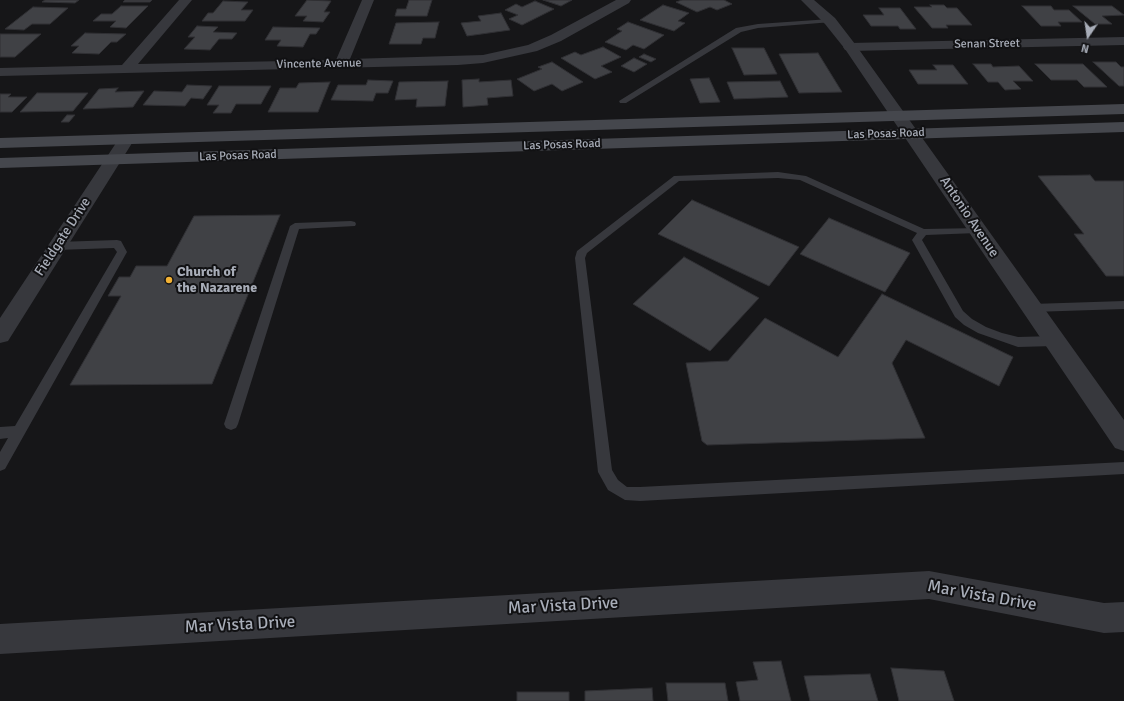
<!DOCTYPE html>
<html>
<head>
<meta charset="utf-8">
<style>
	body { margin:0 }
	#map { position:relative; width:1124px; height:701px; overflow:hidden; background:#161618; font-family:Signika,sans-serif }
	canvas { display:block }
	.north { position:absolute; left:1068px; top:16px; width:40px; height:40px; -webkit-text-stroke:3px #111113; paint-order:stroke; rotate:193deg; font-size:11px; font-weight:700; line-height:16px; text-align:center; color:#a8adb8 }
	.north::after { content:''; display:block; margin:auto; width:14px; height:18px; background:#a8adb8; clip-path:polygon(50% 0,100% 100%,50% 72%,0 100%) }
</style>
</head>
<body>
<div id="map">
<canvas width="1124" height="701"></canvas>
<div class="north">N</div>
</div>
<script>
const context = document.querySelector('canvas').getContext('2d');
context.lineJoin = 'round';
function fill(path, color) { context.fillStyle = color; context.fill(path, 'evenodd'); }
const shape = rows => new Path2D(rows.map(r => 'M' + r).join(''));
function trace(path, color, width, dash) { context.strokeStyle = color; context.lineWidth = width; context.lineCap = dash ? 'butt' : 'round'; context.setLineDash(dash || []); context.stroke(path); }
function write(font, color, halo, rows, align = 'center') {
  context.font = font + ' Signika,sans-serif'; context.lineWidth = 4; context.setLineDash([]); context.textBaseline = 'middle'; context.strokeStyle = halo; context.fillStyle = color; for (const [text, x, y, turn = 0] of rows) {
    context.save(); context.translate(x, y); context.rotate((+turn || 0) * Math.PI / 180); context.textAlign = isNaN(turn) ? turn : align; if (halo) context.strokeText(text, 0, 0); context.fillText(text, 0, 0); context.restore();
  }
}
const building = shape([
	[45,0,79,0,75,3,42,2,45,0],
	[125,0,152,0,150,2,123,2,125,0],
	[307,0,331,1,324,12,330,12,323,22,303,21,307,16,295,16,307,0],
	[409,0,432,0,427,16,395,16,397,9,406,9,409,0],
	[543,0,572,0,561,6,543,0],
	[682,0,724,0,732,4,717,10,710,7,697,12,676,2,682,0],
	[223,1,248,2,241,10,253,10,245,21,202,21,208,13,213,13,223,1],
	[535,1,554,9,522,25,509,19,518,15,505,10,516,4,522,7,535,1],
	[663,5,689,13,678,21,685,23,674,31,640,20,663,5],
	[930,5,944,5,947,8,957,8,972,25,946,25,948,28,932,28,914,7,932,7,930,5],
	[121,6,148,6,126,28,110,27,116,21,93,21,101,14,112,14,121,6],
	[1022,6,1051,6,1054,10,1069,10,1082,22,1058,22,1061,26,1041,26,1022,6],
	[1073,6,1112,6,1124,15,1102,16,1112,24,1095,24,1073,6],
	[33,7,68,8,50,24,32,24,24,30,5,29,33,7],
	[879,8,900,8,916,29,900,29,898,26,871,26,863,15,884,15,879,8],
	[501,13,510,30,467,36,461,23,481,21,478,16,501,13],
	[439,22,435,38,423,38,421,44,389,44,396,23,439,22],
	[628,22,664,35,644,49,633,45,626,50,605,42,622,31,617,29,628,22],
	[197,26,218,27,213,32,237,33,232,39,219,39,210,50,184,49,195,37,188,37,197,26],
	[273,27,320,28,316,34,310,34,303,47,277,46,281,40,265,40,273,27],
	[85,33,126,34,117,42,111,42,99,54,72,53,79,46,71,46,85,33],
	[0,34,41,34,15,57,0,57,0,34],
	[603,47,621,57,601,66,612,72,595,79,561,58,575,52,581,55,603,47],
	[732,48,764,48,777,74,744,75,732,48],
	[818,53,842,92,799,93,779,54,818,53],
	[644,54,656,59,651,62,639,57,644,54],
	[634,58,647,64,634,72,621,66,634,58],
	[552,62,583,82,562,91,552,84,534,91,517,79,542,69,538,67,552,62],
	[1093,62,1116,62,1121,67,1124,67,1124,86,1119,86,1093,62],
	[973,64,991,64,993,67,1019,66,1033,81,1013,81,1021,89,1005,90,998,82,988,82,973,64],
	[1035,64,1083,64,1107,87,1084,87,1077,80,1051,80,1035,64],
	[933,65,953,65,968,84,918,84,909,70,937,70,933,65],
	[709,78,720,102,700,103,690,79,709,78],
	[479,79,479,82,511,80,513,96,487,98,488,105,463,107,462,80,479,79],
	[368,80,393,81,388,93,376,93,373,101,331,100,338,85,366,85,368,80],
	[448,81,445,106,416,107,417,99,395,100,399,82,448,81],
	[780,81,788,97,734,99,727,82,780,81],
	[330,82,318,112,268,112,280,88,296,88,299,83,330,82],
	[187,85,212,86,203,99,191,98,185,106,143,105,154,91,182,92,187,85],
	[219,86,271,86,261,104,236,104,231,113,213,113,219,105,207,105,219,86],
	[118,88,115,92,144,91,133,107,83,109,99,89,118,88],
	[37,93,88,93,73,111,20,112,37,93],
	[0,94,11,94,8,97,27,97,12,112,0,112,0,94],
	[67,115,75,115,69,122,61,122,67,115],
	[1090,175,1095,181,1124,181,1124,276,1106,276,1074,234,1084,234,1038,176,1090,175],
	[692,200,799,247,769,286,658,234,692,200],
	[280,215,212,384,70,385,121,296,108,296,119,277,130,277,136,266,167,266,194,216,280,215],
	[829,218,910,253,885,292,800,254,829,218],
	[684,257,759,298,710,351,633,304,684,257],
	[882,294,1013,357,999,386,906,340,892,363,925,438,707,445,702,441,686,363,728,361,765,318,838,357,882,294],
	[781,661,791,701,740,701,736,682,758,680,753,662,781,661],
	[891,668,944,671,954,701,899,701,891,668],
	[870,674,878,701,810,701,804,676,870,674],
	[666,683,725,683,728,701,668,701,666,683],
	[652,688,653,701,585,701,585,691,652,688],
	[517,692,569,692,569,701,517,701,517,692]
]);
fill(building, '#404145');
trace(building, '#303034', 1);
fill(shape([
	[830,19,834,21,832,22,758,28,741,32,626,103,620,103,619,101,736,28,758,24,830,19],
	[778,172,806,176,924,229,981,228,982,230,977,233,926,235,922,240,963,311,972,319,986,327,1002,333,1018,337,1054,336,1058,338,1060,341,1058,344,1054,346,1018,347,978,333,964,325,955,317,912,240,917,233,800,180,778,178,679,181,587,253,585,258,612,470,618,480,627,487,640,487,1124,462,1124,474,640,501,625,500,608,490,598,472,575,258,577,251,674,176,778,172],
	[351,221,355,222,356,224,355,226,299,229,238,424,236,428,231,430,226,428,224,424,290,226,295,223,351,221],
	[117,240,121,241,127,252,5,469,0,471,0,452,8,438,0,439,0,427,15,426,117,252,114,248,57,250,53,249,52,246,53,243,57,242,117,240],
	[1124,301,1124,309,1032,312,1028,311,1026,308,1028,305,1032,304,1124,301]
]), '#37383d');
fill(shape([
	[179,0,192,0,138,64,336,60,362,0,374,0,350,59,483,55,528,45,551,35,616,0,631,0,629,3,561,41,537,51,483,63,458,65,0,76,0,68,122,65,179,0],
	[1124,37,1124,45,850,51,845,50,843,47,845,44,850,43,1124,37],
	[126,135,132,137,134,140,8,341,0,343,0,318,120,137,126,135],
	[929,571,1104,603,1124,602,1124,632,1104,633,929,599,0,654,0,624,929,571]
]), '#37383d');
fill(shape([
	[801,0,814,0,835,18,855,44,1124,420,1124,451,1115,448,845,49,825,24,801,0]
]), '#37383d');
fill(shape([
	[1124,104,1124,114,0,148,0,138,1124,104],
	[1124,122,1124,132,0,168,0,158,1124,122]
]), '#45474d');
for (const [x, y, r, color] of [
	[169,280,4,"#f2b134"]
]) { const dot = new Path2D(); dot.arc(x, y, r, 0, 2 * Math.PI); context.fillStyle = color; context.fill(dot); trace(dot, '#111113', 1.5); }
write('12px', '#a8adb8', '#111113', [
	["Senan Street",987,44,-1],
	["Vincente Avenue",319,64,-1],
	["Las Posas Road",886,134,-2],
	["Las Posas Road",562,145,-2],
	["Las Posas Road",238,156,-2]
]);
write('14px', '#a8adb8', '#111113', [
	["Antonio Avenue",969,217,56],
	["Fieldgate Drive",63,237,-57]
]);
write('bold 14px', '#a8adb8', '#111113', [
	["Church of",177,272],
	["the Nazarene",177,288]
], 'left');
write('17px', '#a8adb8', '#111113', [
	["Mar Vista Drive",982,596,10],
	["Mar Vista Drive",563,606,-3],
	["Mar Vista Drive",240,625,-3]
]);
</script>
</body>
</html>
